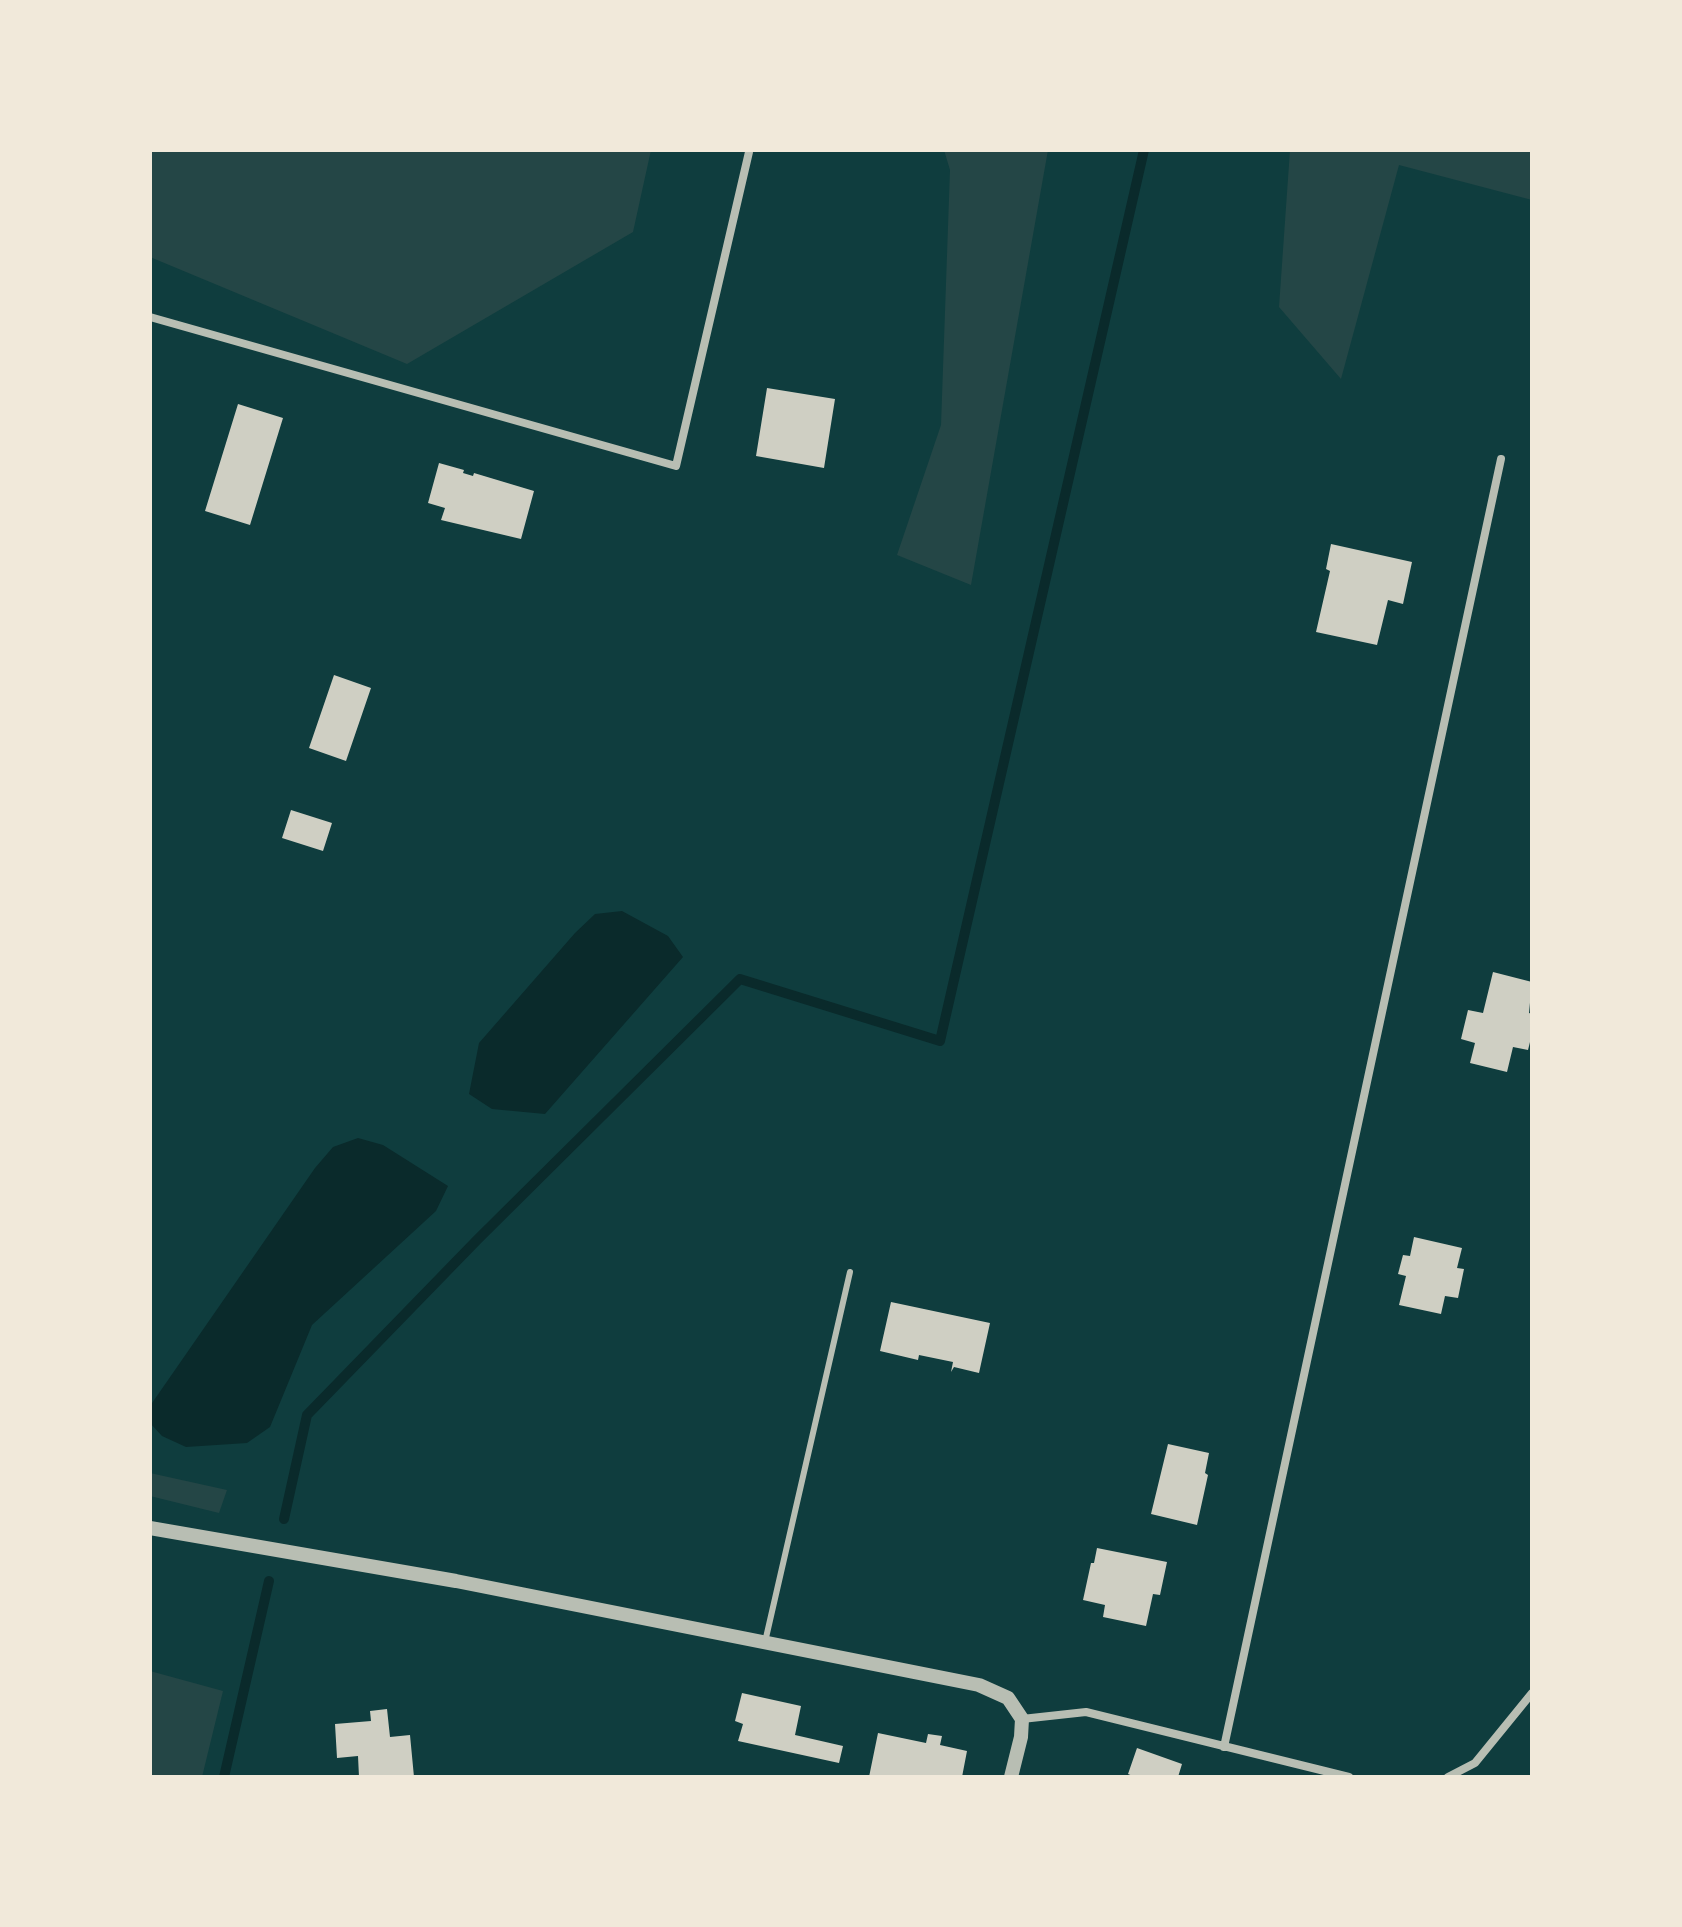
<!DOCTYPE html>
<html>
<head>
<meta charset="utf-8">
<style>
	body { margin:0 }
	#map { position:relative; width:1682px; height:1927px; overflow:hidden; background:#0f3d3e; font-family:Quicksand,sans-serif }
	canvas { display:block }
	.frame { position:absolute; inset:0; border:152px solid #f1e9da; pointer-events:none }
</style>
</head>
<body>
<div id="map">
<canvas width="1682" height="1927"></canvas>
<div class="frame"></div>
</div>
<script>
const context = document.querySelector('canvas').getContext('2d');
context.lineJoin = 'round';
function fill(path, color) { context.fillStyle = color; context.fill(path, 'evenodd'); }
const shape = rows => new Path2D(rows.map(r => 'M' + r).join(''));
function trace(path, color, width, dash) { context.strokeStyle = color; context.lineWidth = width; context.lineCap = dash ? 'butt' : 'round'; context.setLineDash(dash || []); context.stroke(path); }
fill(shape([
	[150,150,651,150,633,232,407,364,150,257],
	[944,150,1048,150,971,585,897,555,941,425,950,170],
	[1290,150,1532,150,1532,200,1399,165,1341,379,1279,307],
	[150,1473,227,1490,219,1513,150,1496],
	[150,1671,223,1691,202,1777,150,1777]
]), '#244646');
fill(shape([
	[622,911,668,936,683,957,545,1114,492,1109,469,1094,479,1043,575,933,595,914],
	[358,1138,383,1145,448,1186,436,1211,312,1325,270,1427,247,1443,186,1447,162,1436,150,1423,150,1406,315,1168,333,1147]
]), '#0a2a2b');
trace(shape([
	[284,1519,307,1415,477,1240,740,979,940,1041,1144,150],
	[224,1777,269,1581]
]), '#0a2a2b', 10);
fill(shape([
	[767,388,835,399,824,468,756,456],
	[238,404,283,418,250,525,205,511],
	[439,463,464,470,463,473,473,476,474,473,534,491,521,539,441,520,445,508,428,503],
	[1331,544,1412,562,1403,604,1388,600,1377,645,1316,632,1330,571,1326,569],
	[334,675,371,688,346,761,309,748],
	[291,810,332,823,323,851,282,838],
	[1493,972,1532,982,1529,1013,1532,1014,1532,1034,1528,1050,1513,1047,1507,1072,1470,1063,1475,1043,1461,1039,1468,1010,1483,1013],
	[1414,1237,1462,1248,1457,1268,1464,1269,1458,1298,1445,1296,1441,1314,1399,1305,1406,1276,1398,1274,1403,1255,1410,1256],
	[891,1302,990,1323,979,1373,954,1367,951,1372,953,1362,919,1355,918,1360,880,1351],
	[1168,1444,1209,1453,1205,1473,1208,1475,1197,1525,1151,1514],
	[1097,1548,1167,1562,1160,1595,1153,1594,1146,1626,1103,1617,1105,1605,1083,1600,1091,1563,1094,1563],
	[742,1693,801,1706,795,1735,843,1746,839,1763,738,1741,743,1724,735,1721],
	[387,1709,390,1737,410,1735,414,1777,359,1777,358,1756,337,1758,335,1724,371,1721,370,1711],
	[878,1733,926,1743,928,1734,942,1736,940,1745,967,1751,962,1777,869,1777],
	[1137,1748,1182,1764,1178,1777,1135,1777,1128,1774]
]), '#cfcfc3');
trace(shape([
	[765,1642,850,1272]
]), '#b8beb3', 6);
trace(shape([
	[150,317,676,466,749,152],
	[1022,1719,1086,1712,1349,1777],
	[1224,1747,1501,459],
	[1448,1777,1475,1763,1532,1693]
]), '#b8beb3', 8);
trace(shape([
	[150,1528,456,1581,979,1685,1008,1698,1022,1719,1021,1737,1011,1777]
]), '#b8beb3', 14);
</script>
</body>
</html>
